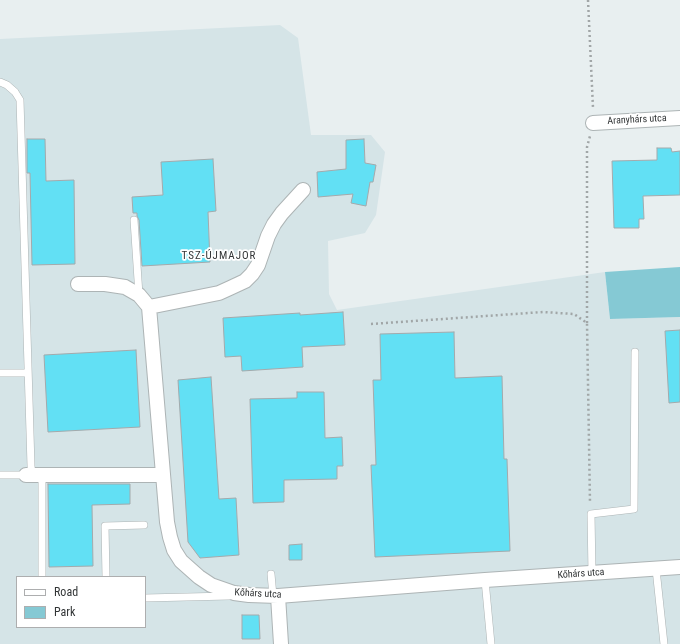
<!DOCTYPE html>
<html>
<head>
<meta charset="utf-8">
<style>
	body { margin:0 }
	#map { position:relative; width:680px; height:644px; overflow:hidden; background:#e8eff0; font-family:"Roboto Condensed",sans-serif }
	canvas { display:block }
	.legend { position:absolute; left:16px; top:576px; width:130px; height:52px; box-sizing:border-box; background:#fff; border:1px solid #adaeaf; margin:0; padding:5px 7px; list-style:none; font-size:12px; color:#323536 }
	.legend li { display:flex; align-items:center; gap:8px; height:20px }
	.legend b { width:20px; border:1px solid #adaeaf }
</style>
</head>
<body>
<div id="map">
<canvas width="680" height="644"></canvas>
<ul class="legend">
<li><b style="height:5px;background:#fff"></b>Road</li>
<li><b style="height:11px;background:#85c9d4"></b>Park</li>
</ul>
</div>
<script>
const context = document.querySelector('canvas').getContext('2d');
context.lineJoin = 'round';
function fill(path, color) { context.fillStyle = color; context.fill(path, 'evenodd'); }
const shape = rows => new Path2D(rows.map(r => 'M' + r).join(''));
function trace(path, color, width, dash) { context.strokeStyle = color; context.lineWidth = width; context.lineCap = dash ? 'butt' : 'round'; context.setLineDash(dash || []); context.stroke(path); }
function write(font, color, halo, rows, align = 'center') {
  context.font = font + ' "Roboto Condensed",sans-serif'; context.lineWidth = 3.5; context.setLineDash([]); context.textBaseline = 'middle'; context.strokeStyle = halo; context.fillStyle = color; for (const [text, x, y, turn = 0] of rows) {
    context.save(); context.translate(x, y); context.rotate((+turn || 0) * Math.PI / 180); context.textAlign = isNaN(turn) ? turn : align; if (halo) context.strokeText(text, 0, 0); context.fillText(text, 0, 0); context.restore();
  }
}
fill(shape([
	[280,25,298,38,311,135,371,135,385,152,376,215,365,233,328,241,329,294,337,310,605,272,610,319,680,317,680,644,0,644,0,39],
	[17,577,145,577,145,627,17,627]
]), '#d5e4e7');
fill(shape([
	[680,267,680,317,610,319,605,272]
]), '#85c9d4');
const building = shape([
	[27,139,45,139,46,181,74,180,75,264,32,265,30,173,27,173,27,139],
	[364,139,365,163,376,165,373,182,370,182,366,206,351,203,353,194,318,197,317,172,346,169,346,140,364,139],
	[657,148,671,148,672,152,680,151,680,195,643,196,644,219,639,219,639,228,614,228,612,161,657,160,657,148],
	[213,159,216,211,208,212,210,262,142,266,139,220,137,216,137,213,133,213,132,197,163,195,161,162,213,159],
	[343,312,345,345,302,347,303,367,242,371,241,356,225,357,223,318,300,313,300,315,343,312],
	[680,330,680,402,669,403,665,331,680,330],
	[454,332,455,378,502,376,504,459,507,459,510,551,375,557,371,465,376,465,373,380,381,380,380,334,454,332],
	[136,350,140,427,48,432,44,355,136,350],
	[211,377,219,499,236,498,239,555,200,558,188,542,178,380,211,377],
	[297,392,324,392,325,438,342,437,343,466,337,466,337,479,284,480,284,502,253,503,250,399,297,398,297,392],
	[48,484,130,484,130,504,92,505,93,566,49,567,48,484],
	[302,544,302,560,289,560,289,545,302,544],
	[242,615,259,615,260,639,242,639,242,615]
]);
fill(building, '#62e0f4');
trace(building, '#a4aaac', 1);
const service = shape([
	[0,82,7,85,15,92,20,100,31,466,32,475],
	[134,220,139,295],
	[0,373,28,373],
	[0,475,26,475],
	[42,475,42,577],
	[656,569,664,644],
	[592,573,591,514,634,509,635,352],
	[271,574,273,596],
	[106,577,105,526,144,525],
	[485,580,491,644],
	[145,598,229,596]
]);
const minor = shape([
	[593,123,680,118],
	[78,284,105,284,125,287,139,295,149,307,167,522,170,537,174,550,181,561,199,577,211,585,234,593,249,595,278,596,485,580,680,567],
	[149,307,219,293,230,288,245,281,252,274,258,265,268,236,274,224,282,213,303,190],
	[26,475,163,475],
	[278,596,281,644]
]);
trace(service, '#adb4b5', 8);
trace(minor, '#adb4b5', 16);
trace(shape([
	[588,0,593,108],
	[587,323,587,147,590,136],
	[371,324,543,312,574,314,587,323,590,503]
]), '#a1a6a7', 2.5, [2, 3]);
trace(service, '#fff', 7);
trace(minor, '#fff', 14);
write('10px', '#323536', '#fff', [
	["Aranyhárs utca",637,120,-3],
	["Kőhárs utca",581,574,-4],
	["Kőhárs utca",258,594,3]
]);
context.letterSpacing = '1px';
write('11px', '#323536', '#fff', [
	["TSZ-ÚJMAJOR",219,256]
]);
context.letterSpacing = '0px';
</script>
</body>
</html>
